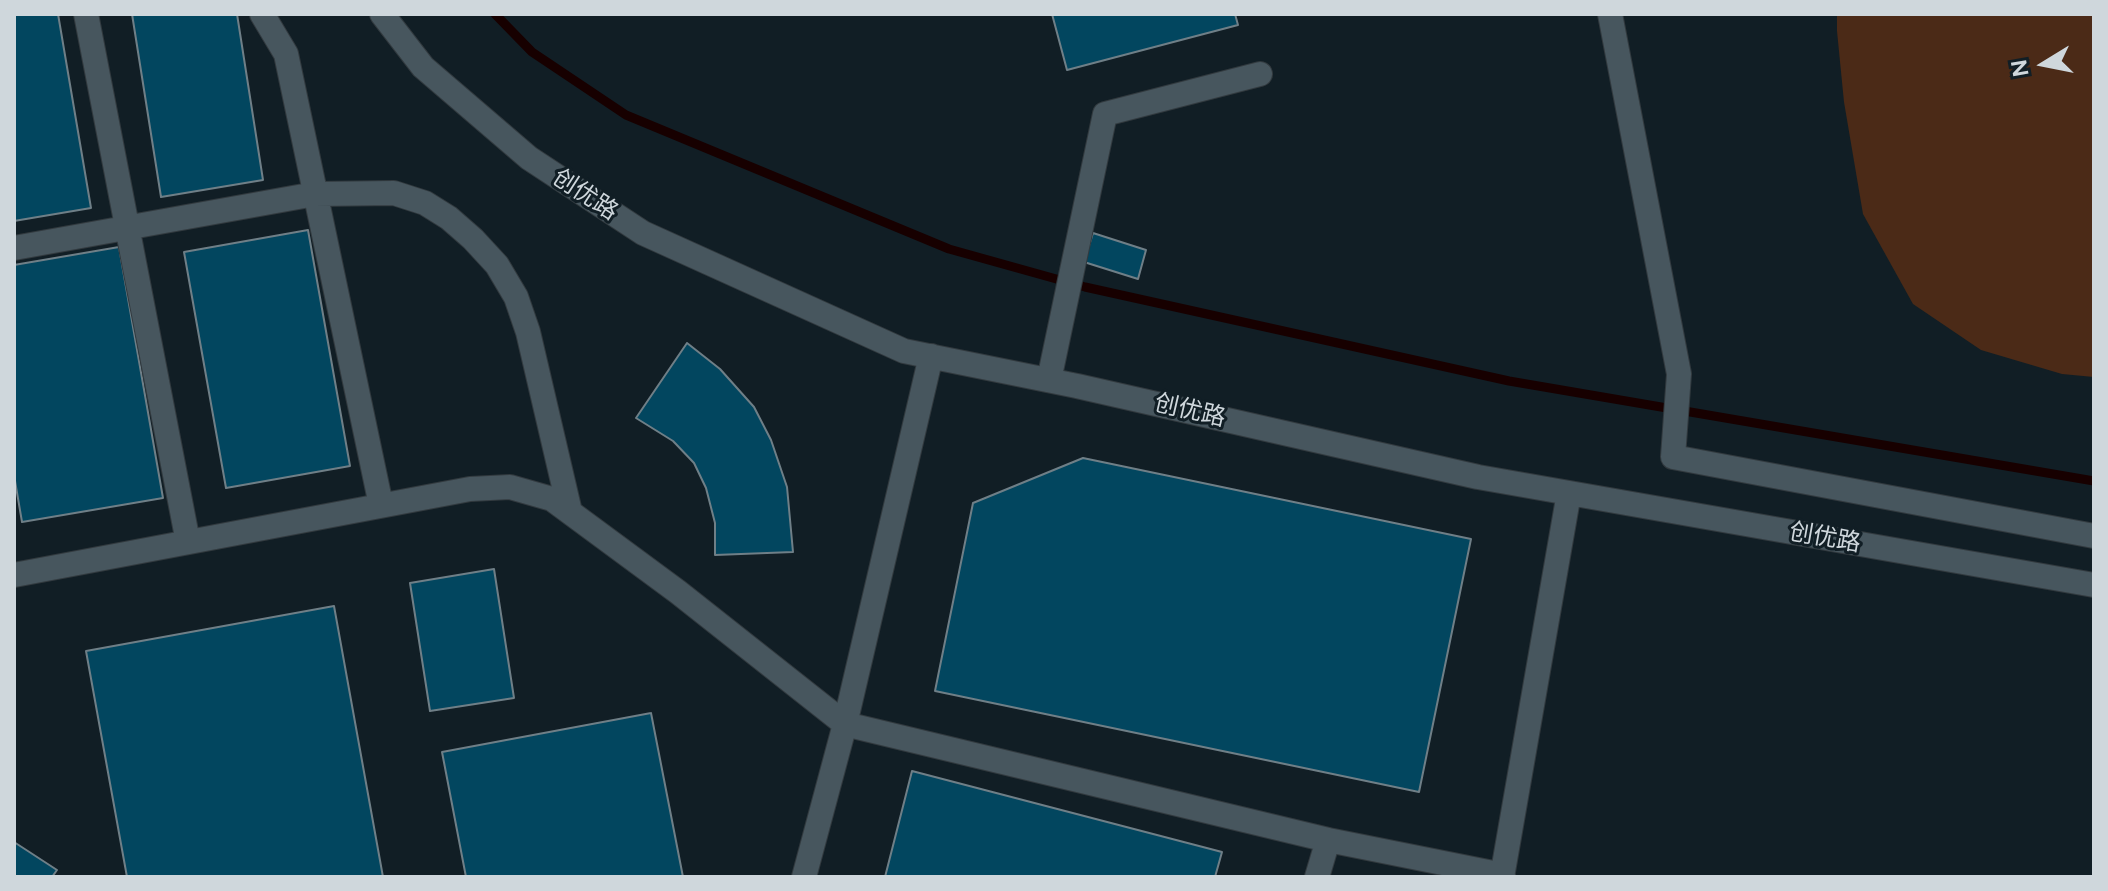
<!DOCTYPE html>
<html>
<head>
<meta charset="utf-8">
<style>
	body { margin:0 }
	#map { position:relative; width:2108px; height:891px; overflow:hidden; background:#111e25; font-family:Figtree,sans-serif }
	canvas { display:block }
	.frame { position:absolute; inset:0; border:16px solid #cfd7dc; pointer-events:none }
	.north { position:absolute; left:2004px; top:24px; width:80px; height:80px; -webkit-text-stroke:6px #111e25; paint-order:stroke; rotate:260deg; font-size:22px; font-weight:700; line-height:32px; text-align:center; color:#cfd7dc }
	.north::after { content:''; display:block; margin:auto; width:28px; height:36px; background:#cfd7dc; clip-path:polygon(50% 0,100% 100%,50% 72%,0 100%) }
</style>
</head>
<body>
<div id="map">
<canvas width="2108" height="891"></canvas>
<div class="frame"></div>
<div class="north">N</div>
</div>
<script>
const context = document.querySelector('canvas').getContext('2d');
context.lineJoin = 'round';
function fill(path, color) { context.fillStyle = color; context.fill(path, 'evenodd'); }
const shape = rows => new Path2D(rows.map(r => 'M' + r).join(''));
function trace(path, color, width, dash) { context.strokeStyle = color; context.lineWidth = width; context.lineCap = dash ? 'butt' : 'round'; context.setLineDash(dash || []); context.stroke(path); }
function write(font, color, halo, rows, align = 'center') {
  context.font = font + ' Figtree,"Noto Sans SC",sans-serif'; context.lineWidth = 6; context.setLineDash([]); context.textBaseline = 'middle'; context.strokeStyle = halo; context.fillStyle = color; for (const [text, x, y, turn = 0] of rows) {
    context.save(); context.translate(x, y); context.rotate((+turn || 0) * Math.PI / 180); context.textAlign = isNaN(turn) ? turn : align; if (halo) context.strokeText(text, 0, 0); context.fillText(text, 0, 0); context.restore();
  }
}
fill(shape([
	[1837,14,2094,14,2094,377,2062,374,1981,350,1913,304,1863,214,1844,102,1837,31]
]), '#4b2a17');
trace(shape([
	[495,14,532,52,626,115,949,249,1085,287,1509,381,2094,481]
]), '#170000', 9);
const building = shape([
	[14,14,58,14,91,208,14,221,14,14],
	[132,14,237,14,263,180,161,197,132,14],
	[1052,14,1235,14,1238,25,1067,70,1052,14],
	[308,230,350,466,226,488,184,252,308,230],
	[1093,233,1146,250,1138,279,1084,262,1093,233],
	[119,247,163,498,22,522,14,475,14,265,119,247],
	[687,343,720,369,754,407,771,440,787,487,793,552,715,555,715,523,706,488,694,463,673,441,636,418,687,343],
	[1083,458,1471,539,1419,792,935,691,973,503,1083,458],
	[494,569,514,698,430,711,410,583,494,569],
	[334,606,383,877,127,877,86,651,334,606],
	[651,713,683,877,466,877,442,752,651,713],
	[912,771,1222,852,1215,877,885,877,912,771],
	[14,842,57,870,52,877,14,877,14,842]
]);
fill(building, '#02465f');
trace(building, '#6f7f87', 2);
const minor = shape([
	[86,14,188,542],
	[262,14,286,54,381,505],
	[382,14,423,67,529,158,643,233,904,351,1077,386,1478,477,2094,585],
	[1610,14,1679,374,1673,457,2094,536],
	[14,248,315,194,394,193,425,203,449,218,473,239,497,265,516,297,528,332,570,512],
	[1049,380,1105,114,1260,74],
	[14,575,470,489,510,487,552,499,678,592,845,724,1328,840,1317,877],
	[1328,840,1503,875],
	[804,877,845,724,931,356],
	[1502,877,1569,493]
]);
trace(minor, '#323a3f', 26);
trace(minor, '#47565e', 24);
write('24px', '#cfd7dc', '#111e25', [
	["创优路",585,195,33],
	["创优路",1190,411,13],
	["创优路",1825,538,10]
]);
</script>
</body>
</html>
